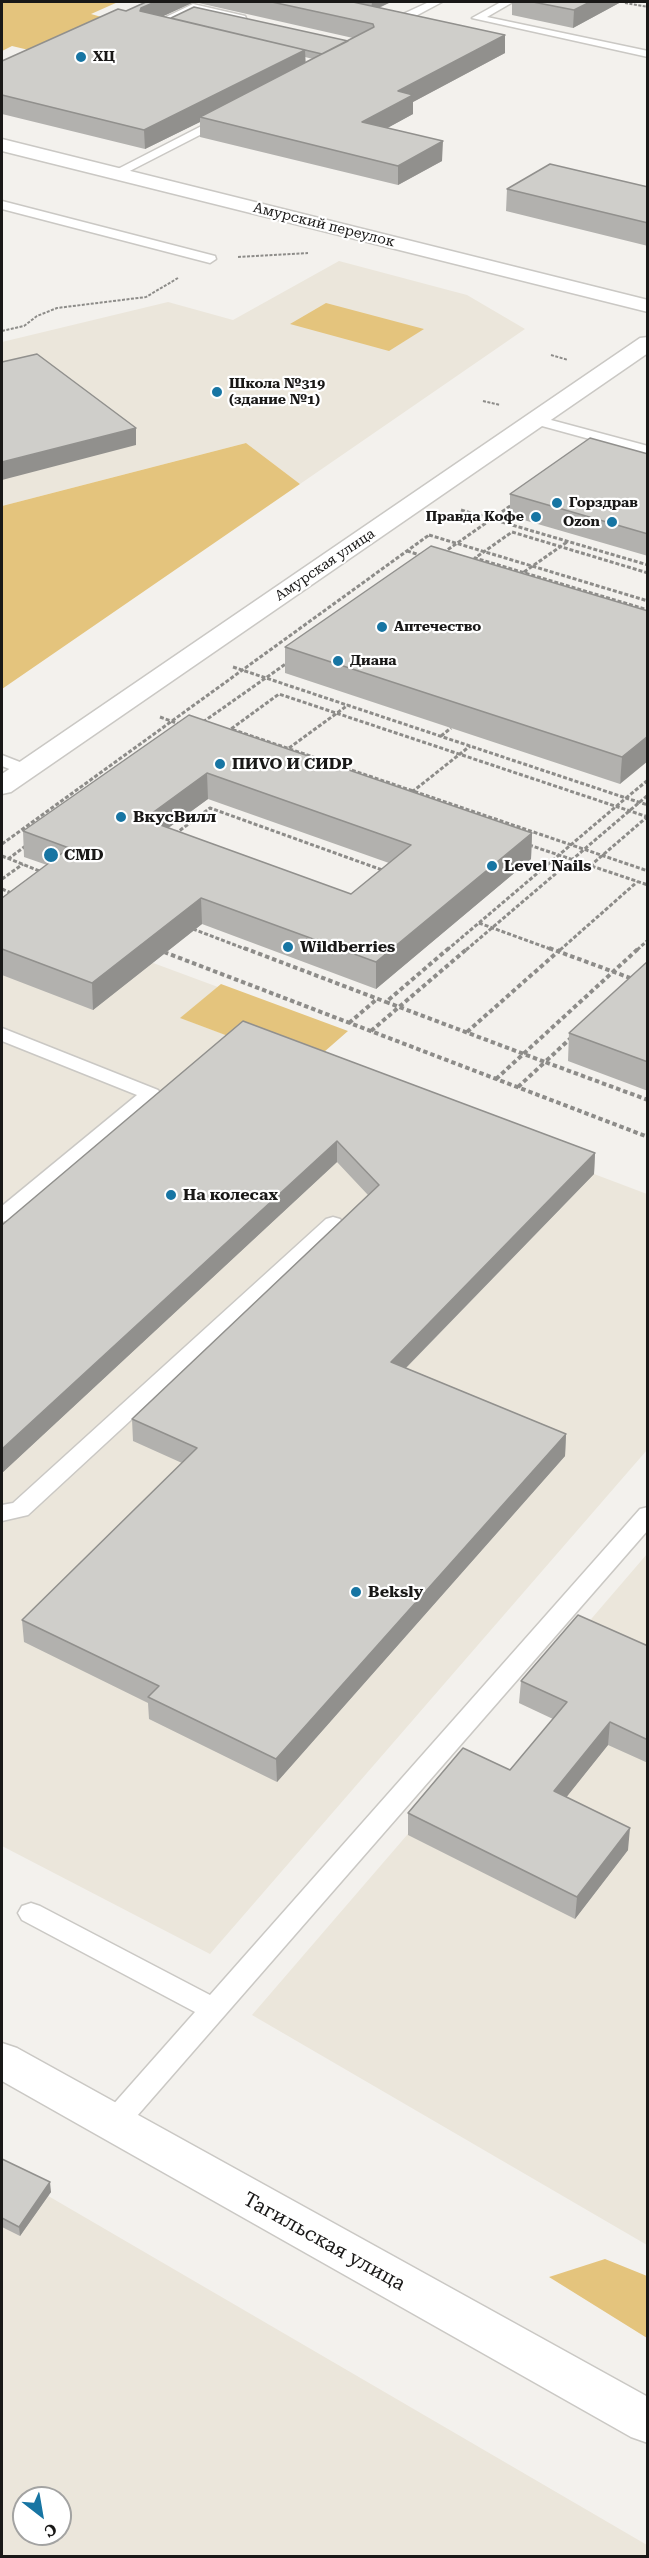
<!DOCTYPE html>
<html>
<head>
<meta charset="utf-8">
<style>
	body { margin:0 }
	#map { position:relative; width:649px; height:2558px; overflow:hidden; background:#f3f1ed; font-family:"Roboto Serif",serif }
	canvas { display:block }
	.frame { position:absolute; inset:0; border:3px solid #191817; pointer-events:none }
	.north { position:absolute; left:12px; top:2486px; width:60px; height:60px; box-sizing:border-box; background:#fff; border:2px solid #a3a3a2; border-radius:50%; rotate:149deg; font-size:16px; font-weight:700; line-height:24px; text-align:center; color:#191817 }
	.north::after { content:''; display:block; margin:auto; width:21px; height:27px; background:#1775a3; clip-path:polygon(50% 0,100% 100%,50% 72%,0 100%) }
</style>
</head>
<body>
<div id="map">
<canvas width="649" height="2558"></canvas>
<div class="frame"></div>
<div class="north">С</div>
</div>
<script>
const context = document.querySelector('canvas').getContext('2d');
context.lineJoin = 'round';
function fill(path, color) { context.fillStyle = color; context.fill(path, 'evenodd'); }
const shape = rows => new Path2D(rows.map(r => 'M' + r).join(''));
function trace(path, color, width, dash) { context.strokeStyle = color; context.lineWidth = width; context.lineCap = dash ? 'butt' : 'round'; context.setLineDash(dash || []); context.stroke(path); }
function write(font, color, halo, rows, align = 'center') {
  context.font = font + ' "Roboto Serif",serif'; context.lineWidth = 4.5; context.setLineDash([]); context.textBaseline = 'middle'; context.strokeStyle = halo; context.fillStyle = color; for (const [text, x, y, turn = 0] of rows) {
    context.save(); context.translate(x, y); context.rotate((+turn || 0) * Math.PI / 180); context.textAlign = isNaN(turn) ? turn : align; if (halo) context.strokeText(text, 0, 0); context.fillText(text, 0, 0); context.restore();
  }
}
fill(shape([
	[339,261,467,295,525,329,300,484,246,443,2,506,2,342,168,302,233,320],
	[2,907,218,987,181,1018,647,1194,647,1450,210,1954,2,1846],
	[647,1554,647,2245,252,2015,463,1770,509,1793,565,1724,519,1703],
	[2,2169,647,2545,647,2556,2,2556],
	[24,2498,60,2498,60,2534,24,2534]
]), '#ebe6db');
fill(shape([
	[2,2,118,2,91,14,105,18,33,51,12,46,2,51],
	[326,303,424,329,389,351,290,324],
	[246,443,300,484,2,689,2,506],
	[221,984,348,1031,308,1066,180,1018],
	[605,2259,647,2276,647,2338,549,2277]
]), '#e4c47d');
const service = shape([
	[429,2,442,2,410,19,384,23,378,20,403,14,429,2],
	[501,2,513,2,487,17,648,51,648,57,472,18,501,2],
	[193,4,245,16,246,18,241,21,194,11,159,28,158,31,143,28,193,4],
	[225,114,231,118,229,120,120,176,110,173,225,114],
	[2,201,215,256,216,259,210,263,2,209,2,201],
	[536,416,648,446,648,455,531,423,529,420,536,416],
	[2,755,30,766,32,770,24,775,2,766,2,755],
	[2,1028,158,1090,161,1094,9,1220,2,1222,2,1206,137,1095,2,1041,2,1028],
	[333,1217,340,1219,343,1223,340,1227,28,1515,2,1521,2,1505,13,1503,326,1219,333,1217],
	[648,1507,648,1530,123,2132,113,2136,103,2132,99,2124,103,2116,195,2012,22,1920,18,1913,22,1906,31,1903,40,1906,210,1995,640,1509,648,1507]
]);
const minor = shape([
	[2,139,648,300,648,312,2,151,2,139]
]);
const tertiary = shape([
	[648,337,648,353,11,792,2,794,2,774,640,338,648,337],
	[2,2043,17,2048,648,2397,648,2443,631,2437,2,2081,2,2043]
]);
trace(service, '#cac8c4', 3);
trace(minor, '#cac8c4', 3);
trace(tertiary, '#cac8c4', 3);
trace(shape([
	[625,3,648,7],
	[238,257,308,253],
	[2,331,24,326,37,316,57,308,146,297,178,278],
	[551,355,568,360],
	[483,401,500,405]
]), '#8d8c89', 2, [3, 1.5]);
trace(shape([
	[461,510,648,565],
	[429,535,648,601],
	[407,551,423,556],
	[443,553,513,504],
	[524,572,567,542],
	[648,573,512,532,475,558,648,610],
	[233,667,626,798,648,780],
	[160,717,182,725],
	[203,722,287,663],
	[441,736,451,728],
	[289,748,348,705],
	[412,792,470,746],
	[648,817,279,694,231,729,648,871],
	[175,834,210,808,385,871],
	[2,844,429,535],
	[529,845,648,885],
	[2,856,42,872],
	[8,859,27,845],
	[590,866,647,817],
	[2,879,23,864],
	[2,889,14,894],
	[479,923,553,950],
	[193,929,248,950],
	[447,950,626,798,648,805],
	[466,950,648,795],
	[560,950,637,882],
	[637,950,648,940]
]), '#8d8c89', 3, [4, 2]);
trace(shape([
	[244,948,386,1002],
	[449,948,386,1002,545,1062,572,1037],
	[549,948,633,979],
	[164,952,648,1137],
	[349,1023,377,999],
	[371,1031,468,948],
	[467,1032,562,948],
	[496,1079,639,948],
	[518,1087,545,1062,648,1100]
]), '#8d8c89', 4, [4.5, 3]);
fill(service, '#fff');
fill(minor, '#fff');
fill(tertiary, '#fff');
fill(shape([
	[146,2,391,2,379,8,505,35,505,53,413,102,413,114,387,128,442,161,398,185,200,137,200,122,145,149,2,114,2,61,126,11],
	[194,2,353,38,348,41,171,18,163,16],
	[305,57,313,59,305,63],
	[512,2,621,2,573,28,512,15],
	[648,187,648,246,506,211,507,189],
	[648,454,648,556,510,516,510,494],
	[648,611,620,784,285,673,285,647],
	[189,715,532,833,531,859,376,989,202,924,93,1010,2,975,2,898,47,865,24,857,23,831],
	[208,799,389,863,351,894,168,828],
	[648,961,648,1091,568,1061,569,1033],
	[243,1021,595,1153,594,1174,406,1368,566,1434,565,1456,277,1782,149,1719,148,1703,24,1642,22,1620,182,1463,133,1441,132,1419,368,1195,337,1162,2,1473,2,1225],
	[648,1646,648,1763,608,1745,566,1797,628,1850,575,1919,408,1835,408,1813,510,1770,553,1719,519,1703,521,1681],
	[2,2159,51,2192,20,2236,2,2227]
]), '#b2b1ae');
fill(shape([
	[155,2,194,2,142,26,140,11,141,8],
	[372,2,391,2,371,11],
	[590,2,621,2,573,28,574,10],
	[505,35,505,53,413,102,413,114,362,142,362,122,398,91],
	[305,50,306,69,200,117,200,122,145,149,144,130],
	[443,141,442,161,398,185,398,166],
	[136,428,136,445,2,480,2,462],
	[648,736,648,761,620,784,622,757],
	[207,773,208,799,145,845,144,819],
	[532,833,531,859,376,989,376,962],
	[201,898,202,924,93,1010,92,983],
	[337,1141,337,1162,2,1473,2,1449],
	[595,1153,594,1174,391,1383,391,1362],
	[566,1434,565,1456,277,1782,276,1759],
	[610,1722,608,1745,553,1814,554,1791],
	[630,1828,628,1850,575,1919,577,1897],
	[50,2182,51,2192,20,2236,19,2227]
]), '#91908d');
const building = shape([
	[146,2,155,2,141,8,140,11,305,50,144,130,2,95,2,61,118,9,126,11,146,2],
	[272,2,355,2,353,2,505,35,398,91,413,95,362,122,443,141,398,166,200,117,374,27,373,24,272,2],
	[533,2,590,2,574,10,533,2],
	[194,7,348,41,322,54,171,18,194,7],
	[550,164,648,187,648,223,507,189,550,164],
	[37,354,136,428,2,462,2,362,37,354],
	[590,438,648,454,648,534,510,494,590,438],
	[431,546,648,611,648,736,622,757,285,647,431,546],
	[189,715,532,833,376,962,201,898,92,983,2,949,2,898,69,848,23,831,189,715],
	[207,773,411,845,351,894,144,819,207,773],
	[648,961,648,1062,569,1033,648,961],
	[243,1021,595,1153,391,1362,566,1434,276,1759,148,1697,159,1686,22,1620,197,1448,132,1419,379,1185,337,1141,2,1449,2,1225,243,1021],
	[578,1615,648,1646,648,1740,610,1722,554,1791,630,1828,577,1897,408,1813,463,1748,510,1770,567,1702,521,1681,578,1615],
	[2,2159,50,2182,19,2227,2,2218,2,2159]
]);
fill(building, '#cfceca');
trace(building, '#91908d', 1.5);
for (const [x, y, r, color] of [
	[81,57,6,"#1775a3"],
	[217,392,6,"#1775a3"],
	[557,503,6,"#1775a3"],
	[536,517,6,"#1775a3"],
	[612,522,6,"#1775a3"],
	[382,627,6,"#1775a3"],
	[338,661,6,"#1775a3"],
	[220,764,6,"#1775a3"],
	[121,817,6,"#1775a3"],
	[51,855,8,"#1775a3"],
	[492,866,6,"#1775a3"],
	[288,947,6,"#1775a3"],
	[171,1195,6,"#1775a3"],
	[356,1592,6,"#1775a3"]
]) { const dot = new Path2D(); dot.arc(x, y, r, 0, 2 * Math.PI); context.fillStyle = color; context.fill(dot); trace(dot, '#fff', 2); }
write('bold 14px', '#191817', '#fff', [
	["ХЦ",93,57],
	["Школа №319",229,384],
	["(здание №1)",229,400],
	["Горздрав",569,503],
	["Правда Кофе",524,517,"right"],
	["Ozon",600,522,"right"],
	["Аптечество",394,627],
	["Диана",350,661]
], 'left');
write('14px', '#191817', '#fff', [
	["Амурский переулок",324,225,14],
	["Амурская улица",325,565,-34]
]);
write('bold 16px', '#191817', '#fff', [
	["ПИVO И СИDР",232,764],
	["ВкусВилл",133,817],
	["CMD",64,855],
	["Level Nails",504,866],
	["Wildberries",300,947],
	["На колесах",183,1195],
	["Beksly",368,1592]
], 'left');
write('20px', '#191817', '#fff', [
	["Тагильская улица",324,2242,29]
]);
</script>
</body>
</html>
